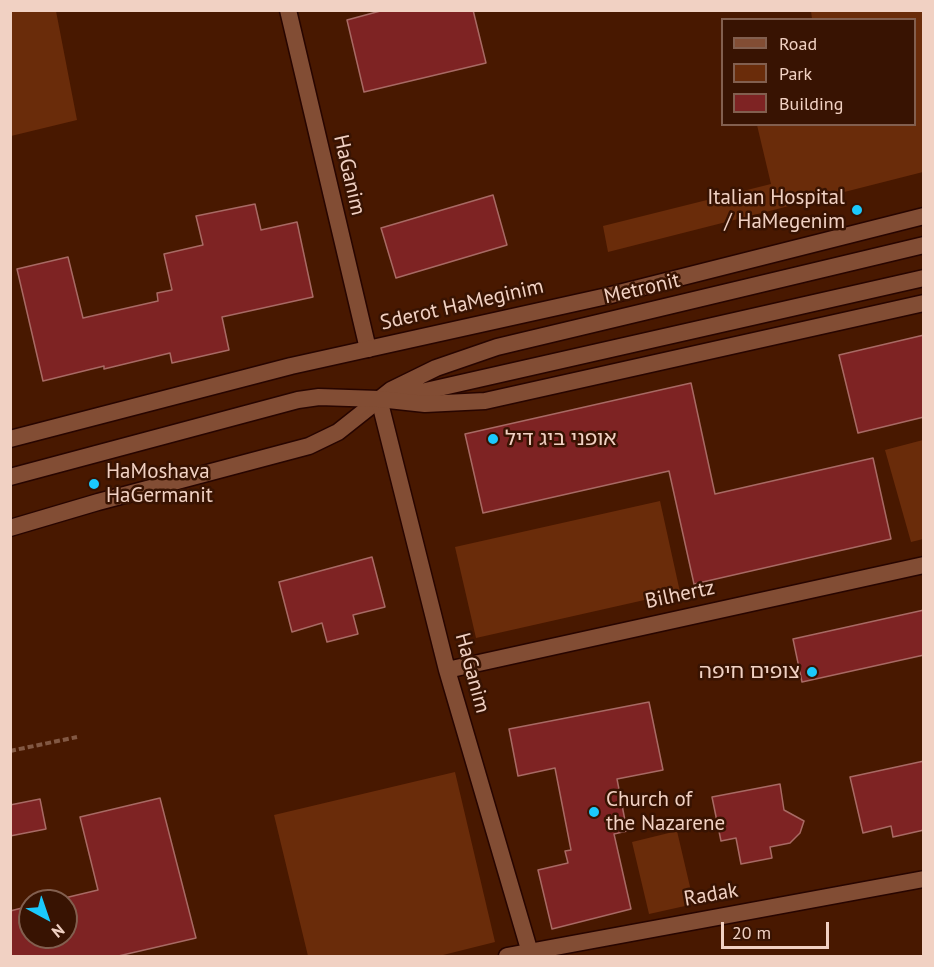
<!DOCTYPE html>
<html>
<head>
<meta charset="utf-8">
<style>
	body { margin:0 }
	#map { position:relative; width:934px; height:967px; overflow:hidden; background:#481800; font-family:"PT Sans",sans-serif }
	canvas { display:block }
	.frame { position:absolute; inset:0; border:12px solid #f1d1c3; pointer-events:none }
	.legend { position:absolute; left:721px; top:18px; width:195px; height:108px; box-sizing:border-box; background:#381302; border:2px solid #825f4f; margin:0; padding:8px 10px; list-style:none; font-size:18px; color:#f1d1c3 }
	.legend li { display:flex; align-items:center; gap:12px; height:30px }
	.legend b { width:30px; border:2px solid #825f4f }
	.north { position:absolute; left:18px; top:889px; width:60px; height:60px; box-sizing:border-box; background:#381302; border:2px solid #825f4f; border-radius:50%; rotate:140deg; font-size:16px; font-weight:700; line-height:24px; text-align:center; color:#f1d1c3 }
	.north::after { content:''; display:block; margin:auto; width:21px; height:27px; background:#1bc9fc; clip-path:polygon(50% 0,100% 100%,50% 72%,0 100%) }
	.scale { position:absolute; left:721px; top:922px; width:108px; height:27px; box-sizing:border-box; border:3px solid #f1d1c3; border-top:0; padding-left:8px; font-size:18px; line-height:21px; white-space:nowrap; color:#f1d1c3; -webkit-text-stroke:4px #381302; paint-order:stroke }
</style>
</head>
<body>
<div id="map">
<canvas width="934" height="967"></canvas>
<div class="frame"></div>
<ul class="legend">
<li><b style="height:8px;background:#824d34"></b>Road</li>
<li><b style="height:16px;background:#6a2c0a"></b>Park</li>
<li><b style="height:16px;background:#7e2323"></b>Building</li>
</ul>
<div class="north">N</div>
<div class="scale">20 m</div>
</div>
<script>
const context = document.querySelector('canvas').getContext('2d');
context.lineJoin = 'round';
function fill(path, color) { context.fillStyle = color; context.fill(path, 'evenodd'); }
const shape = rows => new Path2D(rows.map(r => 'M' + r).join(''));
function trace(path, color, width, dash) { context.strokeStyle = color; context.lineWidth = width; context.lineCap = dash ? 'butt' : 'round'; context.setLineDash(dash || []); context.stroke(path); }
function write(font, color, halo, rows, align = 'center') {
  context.font = font + ' "PT Sans","Noto Sans Hebrew",sans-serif'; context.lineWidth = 5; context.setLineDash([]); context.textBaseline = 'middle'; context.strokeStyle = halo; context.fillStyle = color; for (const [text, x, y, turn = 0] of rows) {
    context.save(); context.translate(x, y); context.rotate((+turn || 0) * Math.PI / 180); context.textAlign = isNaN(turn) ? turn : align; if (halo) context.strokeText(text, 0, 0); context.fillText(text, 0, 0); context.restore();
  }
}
fill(shape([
	[10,11,56,11,77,120,11,136],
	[811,11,923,11,923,172,608,252,603,226,771,184,757,125,914,124,914,20,812,19],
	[923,440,923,539,911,542,885,450],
	[660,501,680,592,476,638,455,547],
	[455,772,495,942,439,956,308,956,274,815],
	[677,831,694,904,649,914,632,842]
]), '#6a2c0a');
const building = shape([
	[384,10,473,10,486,63,364,92,347,20,384,10],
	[493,195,507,245,396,278,381,228,493,195],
	[255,204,261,230,297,222,313,297,222,317,229,350,172,363,170,353,104,369,104,366,43,381,17,269,68,257,83,318,158,301,157,293,172,290,164,254,203,245,196,216,255,204],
	[924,335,924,417,858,433,839,355,924,335],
	[691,383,715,494,873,458,891,539,694,584,669,471,483,513,465,434,691,383],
	[372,557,385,607,353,615,358,634,327,642,322,623,292,632,279,582,372,557],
	[924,610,924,655,802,682,793,639,924,610],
	[649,702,663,770,617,779,627,831,614,834,631,909,552,929,538,870,568,863,565,851,571,850,555,768,518,776,509,729,649,702],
	[924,761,924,830,893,837,891,826,863,833,850,777,924,761],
	[780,784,784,810,804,821,800,833,790,843,770,847,772,858,741,864,736,838,721,841,712,797,780,784],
	[160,798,196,938,114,957,10,957,10,911,30,906,30,937,66,937,66,901,52,901,98,890,80,817,160,798],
	[40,799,46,829,10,836,10,805,40,799]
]);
fill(building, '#7e2323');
trace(building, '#a86a64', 1.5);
const service = shape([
	[391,397,408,395,924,278],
	[10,528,98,502,309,446,338,432,391,390,436,368,497,347,924,245]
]);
const minor = shape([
	[288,10,368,349],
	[379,399,447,670,531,956],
	[447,670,924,565],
	[507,956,924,879]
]);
const tertiary = shape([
	[10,439,291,366,607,296,924,216],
	[10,477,298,400,319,397,379,399,425,404,485,401,924,303]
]);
trace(service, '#270500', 19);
trace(minor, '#270500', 19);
trace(tertiary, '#270500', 19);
trace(shape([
	[10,751,77,737]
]), '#825843', 4, [6, 3]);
trace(service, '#824d34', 16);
trace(minor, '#824d34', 16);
trace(tertiary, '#824d34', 16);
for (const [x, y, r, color] of [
	[857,210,6,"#1bc9fc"],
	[493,439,6,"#1bc9fc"],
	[94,484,6,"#1bc9fc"],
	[812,672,6,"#1bc9fc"],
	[594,812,6,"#1bc9fc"]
]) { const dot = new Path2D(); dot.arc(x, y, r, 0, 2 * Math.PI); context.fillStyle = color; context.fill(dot); trace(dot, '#381302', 2); }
write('21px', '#f1d1c3', '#381302', [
	["HaGanim",349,175,77],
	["Metronit",642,289,-13],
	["Sderot HaMeginim",462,305,-13],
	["Bilhertz",680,595,-12],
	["HaGanim",472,673,75],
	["Radak",711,895,-10]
]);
write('21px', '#f1d1c3', '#381302', [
	["Italian Hospital",845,198,"right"],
	["/ HaMegenim",845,222,"right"],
	["אופני ביג דיל",505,439],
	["HaMoshava",106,472],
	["HaGermanit",106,496],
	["צופים חיפה",800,672,"right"],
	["Church of",606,800],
	["the Nazarene",606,824]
], 'left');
</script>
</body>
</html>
